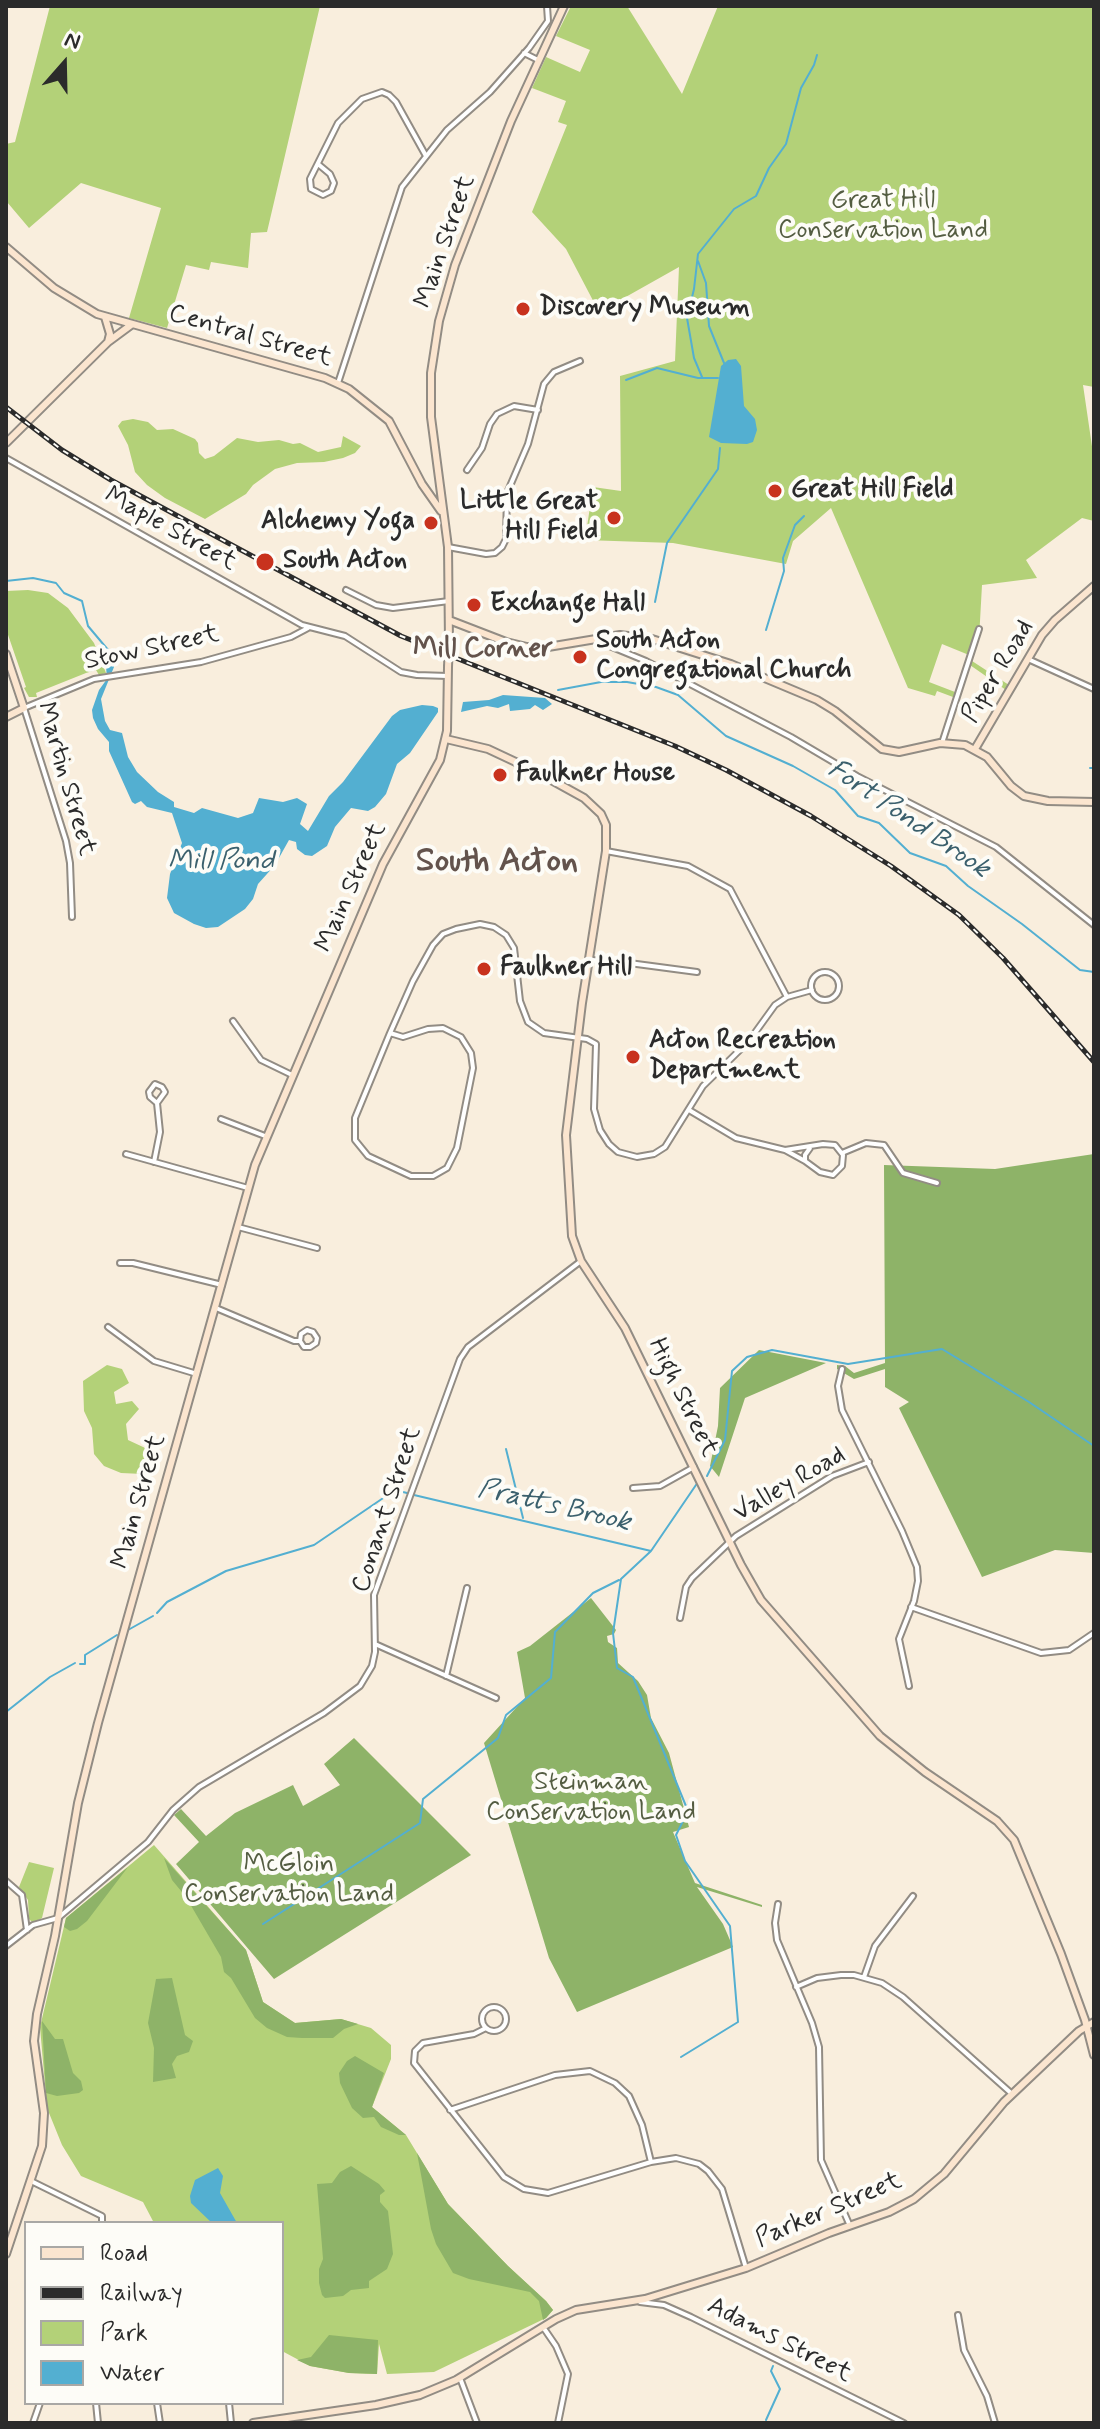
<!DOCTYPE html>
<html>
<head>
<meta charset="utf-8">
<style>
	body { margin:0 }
	#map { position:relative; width:1100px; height:2429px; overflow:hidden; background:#f9eedd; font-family:Mynerve,sans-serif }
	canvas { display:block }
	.frame { position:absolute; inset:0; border:8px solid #2b2b2b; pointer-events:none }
	.legend { position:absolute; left:24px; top:2221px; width:260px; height:184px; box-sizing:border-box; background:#fdfcf7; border:2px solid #a9a8a5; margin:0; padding:10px 14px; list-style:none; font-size:24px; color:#2b2b2b }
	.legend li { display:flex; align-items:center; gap:16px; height:40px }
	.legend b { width:40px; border:2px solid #a9a8a5 }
	.north { position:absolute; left:24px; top:24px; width:80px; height:80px; -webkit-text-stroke:6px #fdfcf7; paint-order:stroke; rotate:20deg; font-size:22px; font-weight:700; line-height:32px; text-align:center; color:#2b2b2b }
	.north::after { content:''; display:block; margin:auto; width:28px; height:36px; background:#2b2b2b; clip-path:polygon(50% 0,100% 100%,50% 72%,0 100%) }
</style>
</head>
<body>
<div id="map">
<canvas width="1100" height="2429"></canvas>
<div class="frame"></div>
<ul class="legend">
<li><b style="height:10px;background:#fbe5cf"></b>Road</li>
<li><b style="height:10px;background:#2b2b2b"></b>Railway</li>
<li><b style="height:22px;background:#b3d178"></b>Park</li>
<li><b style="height:22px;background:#53afd1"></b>Water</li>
</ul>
<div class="north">N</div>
</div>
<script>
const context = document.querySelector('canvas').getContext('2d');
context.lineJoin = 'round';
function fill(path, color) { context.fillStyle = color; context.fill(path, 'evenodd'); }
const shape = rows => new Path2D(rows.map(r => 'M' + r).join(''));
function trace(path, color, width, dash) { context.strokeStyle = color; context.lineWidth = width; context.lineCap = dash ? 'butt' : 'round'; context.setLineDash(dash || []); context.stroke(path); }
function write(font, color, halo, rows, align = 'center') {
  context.font = font + ' Mynerve,sans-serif'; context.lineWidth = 8; context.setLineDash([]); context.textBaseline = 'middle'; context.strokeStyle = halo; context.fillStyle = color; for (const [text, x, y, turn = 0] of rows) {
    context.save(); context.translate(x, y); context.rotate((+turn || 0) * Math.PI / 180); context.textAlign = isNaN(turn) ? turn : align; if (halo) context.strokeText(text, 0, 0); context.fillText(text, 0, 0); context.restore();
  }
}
fill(shape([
	[50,6,320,6,267,232,251,233,248,268,211,262,209,270,186,265,167,328,129,318,161,208,81,183,29,228,7,202,6,144,15,142],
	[571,6,627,6,682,94,718,6,1094,6,1094,387,1083,385,1094,460,1094,521,1082,518,1026,560,1037,578,982,585,979,639,972,661,1009,685,1006,690,967,663,969,655,942,644,929,682,955,692,953,697,937,691,935,696,908,688,831,508,793,541,786,564,673,543,585,540,593,487,621,491,620,376,675,361,679,267,599,312,566,249,532,212,567,125,558,122,566,101,532,88,546,57,580,72,590,50,556,36],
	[133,419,148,422,157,430,173,429,195,439,198,443,199,453,205,459,214,456,237,438,258,442,279,440,293,444,300,443,318,452,341,447,343,436,361,446,355,453,343,458,324,462,297,463,275,469,253,485,246,494,205,519,165,498,147,485,135,472,128,445,118,426,122,421],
	[28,590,48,593,68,608,94,643,106,673,99,675,96,670,86,673,36,693,37,697,29,697,24,688,26,687,6,629,6,591],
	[107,1365,122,1369,129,1383,114,1392,116,1404,132,1401,139,1409,126,1424,128,1440,156,1453,148,1458,143,1474,121,1473,104,1466,94,1454,92,1428,84,1411,83,1381],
	[154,1845,246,1950,263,2002,295,2023,341,2019,371,2028,391,2045,391,2059,372,2107,406,2135,448,2204,508,2266,546,2301,553,2310,546,2318,434,2372,387,2374,379,2344,377,2374,349,2373,310,2366,282,2351,282,2223,154,2223,143,2202,81,2176,62,2145,47,2108,40,2027,66,1918],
	[29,1862,54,1868,42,1918,33,1923,29,1919,28,1900,19,1887]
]), '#b3d178');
fill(shape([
	[1094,1154,1094,1553,1055,1550,982,1577,899,1408,909,1402,885,1387,885,1369,854,1379,837,1369,837,1365,845,1366,854,1373,885,1363,884,1165,995,1169],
	[759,1350,826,1363,745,1398,719,1477,710,1466,718,1426,720,1388],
	[591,1598,616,1630,614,1634,607,1636,608,1642,617,1648,618,1663,638,1681,647,1695,651,1718,669,1753,689,1827,673,1832,695,1883,762,1905,762,1907,697,1887,723,1924,733,1947,577,2012,549,1958,484,1743,525,1698,517,1652,530,1646],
	[354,1738,471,1855,274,1979,176,1864,199,1842,174,1815,181,1809,206,1836,235,1813,293,1785,303,1806,340,1785,324,1764],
	[164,1858,246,1950,263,2002,295,2023,341,2019,358,2024,344,2029,333,2038,302,2038,287,2037,267,2028,255,2018,231,1978,224,1972,221,1957,186,1897,172,1880],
	[128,1867,87,1921,77,1929,70,1931,64,1927,66,1918],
	[172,1978,185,2035,193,2041,189,2052,177,2056,172,2064,176,2078,153,2082,154,2048,148,2023,156,1979],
	[42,2021,55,2039,63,2039,73,2073,81,2081,83,2090,79,2093,57,2096,46,2093],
	[355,2056,384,2073,372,2107,406,2135,399,2135,381,2127,374,2117,363,2118,352,2108,340,2083,339,2073,347,2061],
	[417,2153,448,2204,508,2266,546,2301,553,2310,546,2318,543,2320,539,2301,530,2292,469,2279,453,2273,436,2244,431,2229],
	[351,2166,379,2184,385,2191,380,2195,380,2202,388,2211,393,2254,387,2269,369,2281,369,2288,351,2290,343,2296,325,2298,322,2295,319,2283,319,2269,323,2259,317,2184,332,2183,340,2172],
	[329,2335,378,2340,377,2374,349,2373,310,2366,297,2360,311,2357]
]), '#8eb368');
fill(shape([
	[736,359,741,366,744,406,755,419,757,430,753,442,747,444,721,443,709,437,721,366,728,360],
	[110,651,114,667,101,699,105,721,110,730,122,733,128,757,137,772,158,792,174,802,174,807,194,813,202,808,238,818,253,813,259,798,283,802,297,798,307,804,300,824,308,831,329,796,343,782,392,716,400,710,422,705,433,706,438,708,438,712,410,753,397,764,386,794,375,807,368,811,351,808,335,827,327,846,312,856,305,855,297,849,296,842,289,840,275,865,258,884,253,899,245,909,218,927,206,928,194,924,174,913,167,898,170,874,182,843,172,813,147,807,141,801,135,804,132,802,109,751,109,742,98,729,93,718,92,710,99,690,107,679,106,666],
	[503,695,545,698,552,704,543,710,535,705,530,709,510,711,509,704,498,708,487,706,461,712,463,702,489,700],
	[218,2168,223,2176,220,2193,237,2223,212,2223,191,2203,190,2196,195,2180]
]), '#53afd1');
trace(shape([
	[698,261,706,283,709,326,724,363],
	[702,377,694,358,687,318,694,289,698,254,734,209,756,196,769,168,786,144,801,88,814,65,817,55],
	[626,380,657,368,698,378,718,378],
	[6,581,33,578,56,583,64,593,82,601,88,626,109,651],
	[655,602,667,543,718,469,720,448],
	[766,630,784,571,783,558,795,525,804,516],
	[558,690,601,682,627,682,656,687,678,695,726,736,793,766,835,790,858,816,879,823,910,853,946,866,968,886,1022,924,1080,970,1094,972],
	[1090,768,1094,768],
	[506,1449,523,1518],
	[707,1476,725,1440,732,1371,747,1357,772,1350,848,1364,942,1349,1029,1402,1094,1446],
	[414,1495,651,1551,698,1482],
	[651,1551,621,1579,613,1633,617,1668,633,1677,688,1811,676,1835,685,1861,730,1926,738,2022,681,2057],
	[157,1613,167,1602,226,1571,314,1545,395,1490,407,1493],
	[128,1630,153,1616],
	[80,1664,85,1664,85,1655,117,1635],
	[6,1712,50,1677,75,1663],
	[263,1924,420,1823,423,1799,498,1738,506,1715,551,1678,555,1632,593,1593,619,1580],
	[766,2420,780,2389,771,2371,773,2366]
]), '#53afd1', 2);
const street = shape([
	[524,53,538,60],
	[318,164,330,174,334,183,331,191,323,195,311,189,310,179,338,123,362,99,382,92,389,95,396,102,426,156],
	[338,383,402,187,447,130,490,92,529,48,548,21,547,6],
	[6,458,302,625,345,636,401,672,417,675,448,676],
	[467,470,482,448,490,424,497,414,514,406,538,410],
	[448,547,486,554,495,553,502,547,506,539,507,493,528,444,544,384,554,372,580,361],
	[346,590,376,605,393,608,449,601],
	[595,640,646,661,791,737,857,776,996,847,1094,925],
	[1028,659,1094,689],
	[942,743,979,629],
	[72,917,70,863,66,841,24,708,94,679,201,662,291,637,308,628],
	[589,960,614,961,697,972],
	'811 986a14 14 0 1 1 28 0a14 14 0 1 1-28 0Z',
	[787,997,812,990],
	[233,1021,261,1060,292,1075],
	[390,1033,403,1037,428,1029,443,1028,461,1037,471,1053,473,1068,457,1148,447,1168,433,1176,411,1176,368,1156,355,1140,355,1118,390,1033,413,981,433,945,443,934,456,929,480,924,494,927,506,935,514,948,520,1001,528,1022,544,1033,587,1039,596,1044,594,1109,600,1130,609,1144,618,1152,637,1157,654,1154,665,1147,703,1086,749,1041,775,1005,787,997,730,889,688,866,606,851],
	[689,1110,736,1138,785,1150,805,1161],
	[221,1119,265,1136],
	[785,1150,823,1144,835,1145,843,1155,842,1166,833,1175,820,1172,805,1161,805,1155,810,1148],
	[842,1153,866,1143,884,1145,903,1173,937,1183],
	[126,1154,248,1188],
	[154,1162,160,1132,157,1103,150,1097,149,1092,155,1084,162,1087,165,1092,157,1103],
	[238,1227,317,1248],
	[120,1263,133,1263,222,1285],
	[216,1308,294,1341,300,1341,301,1334,307,1330,313,1332,317,1338,316,1343,310,1347,304,1347,300,1341],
	[108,1327,154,1361,197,1374],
	[842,1369,838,1386,842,1410,902,1531,917,1567,918,1581,914,1601,899,1639,909,1686],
	[633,1488,660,1486,694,1467],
	[911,1607,1041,1653,1069,1650,1094,1633],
	[680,1618,686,1587,692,1578,736,1536,832,1476,869,1462],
	[375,1644,496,1698],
	[446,1676,467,1588],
	[6,1881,22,1895,27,1930],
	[778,1904,775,1923,777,1940,812,2023,819,2047,821,2160,850,2226],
	[6,1946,33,1925,58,1918,148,1842,173,1810,199,1787,324,1713,360,1686,372,1666,375,1652,374,1595,460,1359,468,1347,581,1261],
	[864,1977,875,1946,913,1896],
	[796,1987,817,1978,841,1975,854,1975,882,1983,903,1997,1012,2094],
	'482 2019a12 12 0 1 1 24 0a12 12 0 1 1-24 0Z',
	[486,2028,474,2034,423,2043,415,2051,414,2063,504,2177,524,2189,548,2193,651,2162,676,2158,699,2164,708,2171,722,2189,746,2268],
	[450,2110,555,2075,590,2071,615,2083,629,2096,642,2125,651,2162],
	[31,2181,102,2216,102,2223],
	[640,2302,664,2305,691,2317,904,2423],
	[958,2315,964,2350,987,2396,995,2423],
	[543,2327,556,2346,568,2374,558,2423],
	[460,2378,477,2423],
	[96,2403,98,2423],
	[157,2403,160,2423],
	[229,2403,231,2423],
	[33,2423,40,2403]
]);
const secondary = shape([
	[6,247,54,288,97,314,325,378,349,389,389,421,422,484,441,511],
	[108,342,131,325],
	[6,443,108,342,110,334,105,317],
	[449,620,506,642,527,647,548,647,620,635,652,639,731,664,817,700,835,711,882,749,899,752,940,743,965,745,987,757,1011,786,1024,796,1048,801,1094,802],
	[449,643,448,547,431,417,431,373,439,321,455,265,511,121,564,6],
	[6,654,24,708,6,717],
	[446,739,488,749,537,772,584,798,601,814,606,825,606,851,582,1003,566,1135,572,1236,581,1261,625,1328,741,1565,761,1600,880,1736,925,1772,997,1821,1014,1840,1061,1954,1085,2020,1094,2055],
	[975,749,1042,635,1055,620,1094,586],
	[6,2254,42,2146,44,2113,34,2041,37,2014,55,1936,78,1803,98,1723,255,1165,383,864,440,760,447,731,448,667],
	[253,2423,376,2405,420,2395,456,2380,556,2319,576,2310,645,2299,746,2268,829,2233,889,2212,914,2199,944,2174,1004,2102,1079,2031,1094,2022]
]);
trace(street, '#928c84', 8);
trace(secondary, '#928c84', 10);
trace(street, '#fff', 4);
trace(secondary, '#fbe5cf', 6);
const rail = shape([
	[6,407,62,450,111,480,401,636,675,746,726,770,811,816,891,866,959,915,1003,958,1094,1062]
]);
trace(rail, '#2b2b2b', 5);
trace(rail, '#fdfcf7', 2, [6]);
const secondaryBridge = shape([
	[448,667,449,643]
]);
trace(secondaryBridge, '#928c84', 10, []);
trace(secondaryBridge, '#fbe5cf', 6);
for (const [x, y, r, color] of [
	[523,309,8,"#c8321e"],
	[775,491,8,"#c8321e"],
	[614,518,8,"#c8321e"],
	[431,523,8,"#c8321e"],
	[265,562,10,"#c8321e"],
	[474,605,8,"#c8321e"],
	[580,657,8,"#c8321e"],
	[500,775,8,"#c8321e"],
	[484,969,8,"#c8321e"],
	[633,1057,8,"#c8321e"]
]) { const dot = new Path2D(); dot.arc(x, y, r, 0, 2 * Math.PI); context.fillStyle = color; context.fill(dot); trace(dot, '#fdfcf7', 3); }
write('26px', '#545d42', '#fdfcf7', [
	["Great Hill",883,202],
	["Conservation Land",883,232],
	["Steinman",591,1784],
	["Conservation Land",591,1814],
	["McGloin",289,1866],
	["Conservation Land",289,1896]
]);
write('26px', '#2b2b2b', '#fdfcf7', [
	["Main Street",446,242,-71],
	["Central Street",250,337,16],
	["Maple Street",170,530,29],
	["Stow Street",152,649,-12],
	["Piper Road",999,672,-59],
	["Martin Street",65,779,74],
	["Main Street",352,888,-66],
	["High Street",682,1398,64],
	["Valley Road",790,1485,-30],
	["Main Street",140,1502,-74],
	["Conant Street",388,1510,-72],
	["Parker Street",829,2211,-23],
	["Adams Street",779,2341,27]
]);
write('bold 26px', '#2b2b2b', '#fdfcf7', [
	["Discovery Museum",539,309],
	["Great Hill Field",791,491],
	["Little Great",598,503,"right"],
	["Hill Field",598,533,"right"],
	["Alchemy Yoga",415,523,"right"],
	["South Acton",283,562],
	["Exchange Hall",490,605],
	["South Acton",596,642],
	["Congregational Church",596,672],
	["Faulkner House",516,775],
	["Faulkner Hill",500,969],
	["Acton Recreation",649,1042],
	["Department",649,1072]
], 'left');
write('bold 28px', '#63534c', '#fdfcf7', [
	["Mill Corner",483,650]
]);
write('italic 28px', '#3b606d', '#fdfcf7', [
	["Fort Pond Brook",908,820,34],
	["Mill Pond",221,862],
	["Pratts Brook",554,1507,13]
]);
write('bold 34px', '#63534c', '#fdfcf7', [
	["South Acton",497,863]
]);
</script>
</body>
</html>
